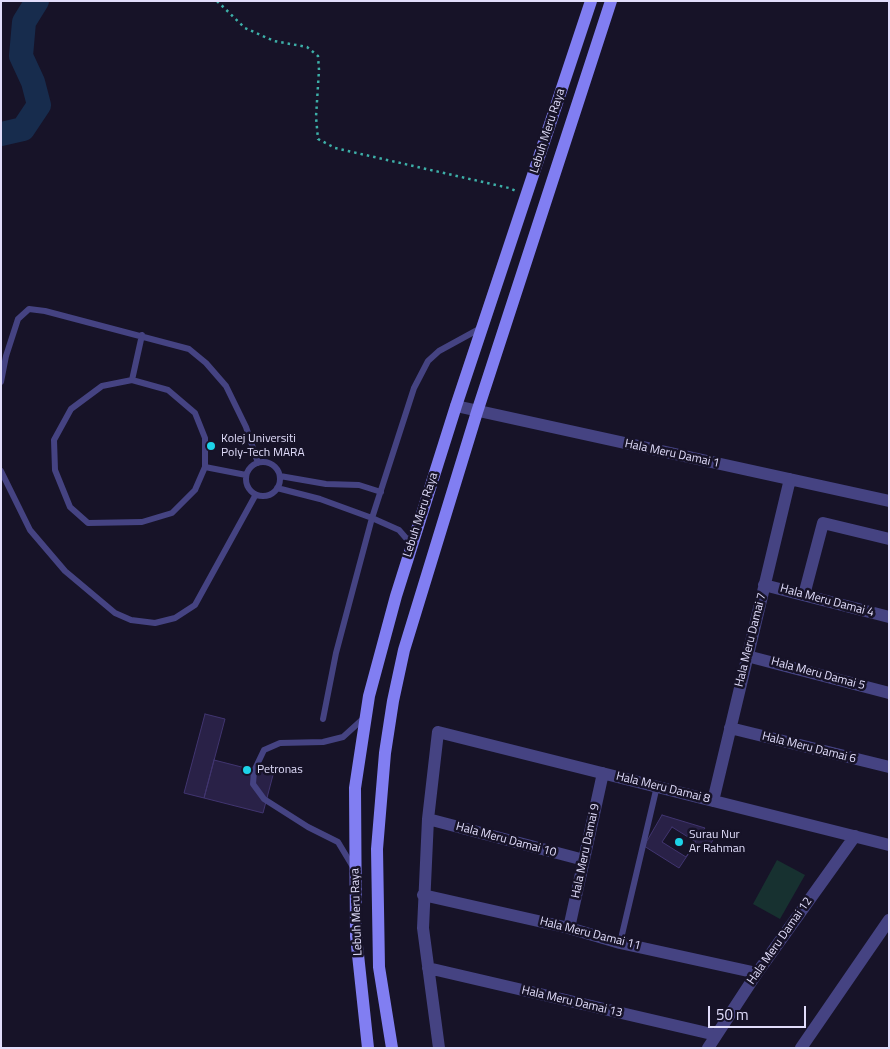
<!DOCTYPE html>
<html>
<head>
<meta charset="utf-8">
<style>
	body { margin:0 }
	#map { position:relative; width:890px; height:1049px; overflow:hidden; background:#171328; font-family:"Titillium Web",sans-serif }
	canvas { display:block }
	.frame { position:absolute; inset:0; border:2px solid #e1ddfb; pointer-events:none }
	.scale { position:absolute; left:708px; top:1006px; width:98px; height:22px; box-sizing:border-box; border:2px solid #e1ddfb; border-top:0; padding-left:6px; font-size:15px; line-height:18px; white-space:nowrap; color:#e1ddfb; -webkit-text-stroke:4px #171328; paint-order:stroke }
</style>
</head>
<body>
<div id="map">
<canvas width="890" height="1049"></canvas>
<div class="frame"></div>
<div class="scale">50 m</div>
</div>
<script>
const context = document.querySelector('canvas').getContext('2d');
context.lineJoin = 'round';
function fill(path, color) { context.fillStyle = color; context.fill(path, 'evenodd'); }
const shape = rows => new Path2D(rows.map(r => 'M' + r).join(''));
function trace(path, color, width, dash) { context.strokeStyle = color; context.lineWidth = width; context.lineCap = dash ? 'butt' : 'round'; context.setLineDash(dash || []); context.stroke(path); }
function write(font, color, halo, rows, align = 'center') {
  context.font = font + ' "Titillium Web",sans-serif'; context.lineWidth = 5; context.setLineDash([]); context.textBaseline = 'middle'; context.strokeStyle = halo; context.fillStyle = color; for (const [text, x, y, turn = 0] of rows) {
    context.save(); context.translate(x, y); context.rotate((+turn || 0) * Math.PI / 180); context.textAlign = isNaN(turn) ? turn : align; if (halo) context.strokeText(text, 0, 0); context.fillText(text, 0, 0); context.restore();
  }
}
fill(shape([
	[777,860,805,875,780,919,753,904]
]), '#173130');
trace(shape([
	[1,134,23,129,39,105,33,82,21,56,24,22,37,1]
]), '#172c4d', 24);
const building = shape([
	[205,714,225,719,204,798,184,793,205,714],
	[214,760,273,775,263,813,204,798,214,760],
	[662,815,705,828,701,833,713,840,706,850,695,844,679,868,644,846,662,815],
	[672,827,696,842,686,857,662,842,672,827]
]);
fill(building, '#292147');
trace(building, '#413570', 1);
trace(shape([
	[217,1,245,28,274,41,307,47,318,56,319,70,316,117,318,139,335,148,509,188,516,191]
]), '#3dafa8', 2.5, [2.5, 4]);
trace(shape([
	[132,380,168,390,195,413,205,438,205,467,195,490,172,513,142,522,88,523,70,507,55,470,54,440,71,409,102,386,132,380],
	[132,380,142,335],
	[1,382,6,356,18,319,29,309,45,311,189,349,206,363,226,386,246,427,258,463],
	'246 479a17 17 0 1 1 34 0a17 17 0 1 1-34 0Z',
	[205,467,246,475],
	[1,471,30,530,65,571,115,613,131,620,155,623,175,618,195,605,255,496],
	[280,476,326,484,359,485,381,492],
	[277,488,320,499,372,518,399,530,412,545],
	[323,719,336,653,353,589,372,518,414,388,428,361,439,351,481,328],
	[353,867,338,842,308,827,264,799,253,784,254,771,264,750,280,743,323,742,343,737,365,717],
	[620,943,657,786]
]), '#454382', 6);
trace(shape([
	[456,406,889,501],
	[764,585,889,617],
	[804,595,823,523,889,539],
	[747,656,889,693],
	[730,728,889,767],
	[713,801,790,479],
	[428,819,584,860],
	[423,895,569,928,620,943,757,973],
	[569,928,603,773],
	[428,968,716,1035],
	[439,1048,423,928,428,819,438,732,889,845],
	[708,1048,757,973,855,836],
	[801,1048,889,920]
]), '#454382', 12);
trace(shape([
	[368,1048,356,936,355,788,369,696,396,596,456,406,591,1],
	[392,1048,379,967,377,849,385,753,393,701,404,650,477,412,611,1]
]), '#817ef2', 12);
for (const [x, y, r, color] of [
	[211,446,5,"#1dd3e8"],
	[247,770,5,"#1dd3e8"],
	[679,842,5,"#1dd3e8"]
]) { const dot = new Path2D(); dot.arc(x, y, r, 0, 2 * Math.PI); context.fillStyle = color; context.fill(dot); trace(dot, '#171328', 2); }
write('12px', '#e1ddfb', '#171328', [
	["Lebuh Meru Raya",548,131,-72],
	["Hala Meru Damai 1",672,454,12],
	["Lebuh Meru Raya",421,515,-72],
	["Hala Meru Damai 4",827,601,15],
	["Hala Meru Damai 7",751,640,-76],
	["Hala Meru Damai 5",818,674,15],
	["Hala Meru Damai 6",809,748,14],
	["Hala Meru Damai 8",663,788,14],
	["Hala Meru Damai 10",506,840,15],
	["Hala Meru Damai 9",586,851,-78],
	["Lebuh Meru Raya",357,912,-92],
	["Hala Meru Damai 11",590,934,14],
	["Hala Meru Damai 12",780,941,-55],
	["Hala Meru Damai 13",572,1002,13]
]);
write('12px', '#e1ddfb', '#171328', [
	["Kolej Universiti",221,439],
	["Poly-Tech MARA",221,453],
	["Petronas",257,770],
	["Surau Nur",689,835],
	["Ar Rahman",689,849]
], 'left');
</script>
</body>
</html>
